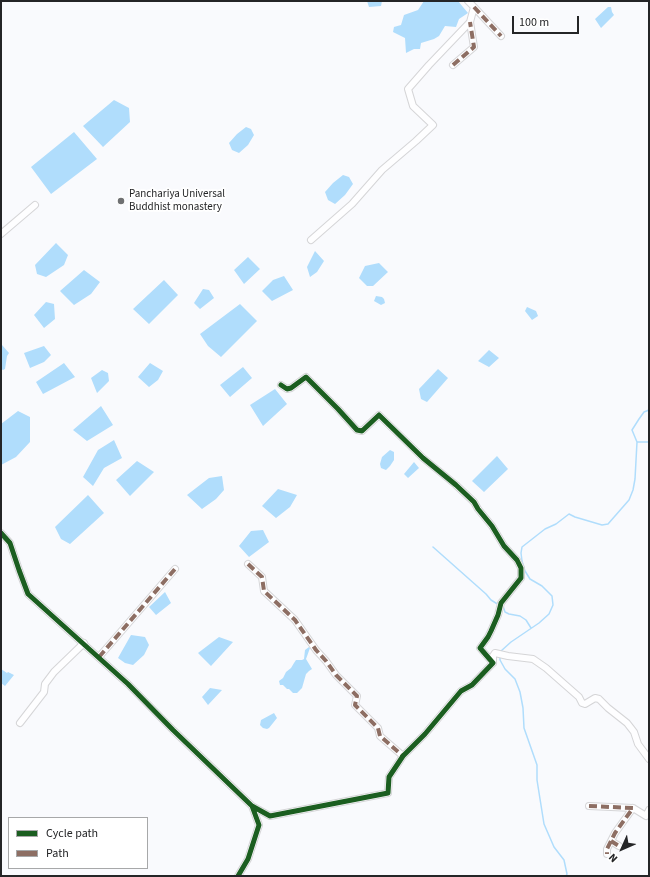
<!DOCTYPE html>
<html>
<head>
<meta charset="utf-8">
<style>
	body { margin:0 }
	#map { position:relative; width:650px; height:877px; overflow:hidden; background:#f9fafd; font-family:"Source Sans 3",sans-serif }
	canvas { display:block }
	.frame { position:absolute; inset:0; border:2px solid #242527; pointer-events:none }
	.legend { position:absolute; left:8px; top:817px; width:140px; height:52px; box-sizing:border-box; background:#fff; border:1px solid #a7a8a9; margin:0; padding:5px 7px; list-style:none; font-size:12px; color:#242527 }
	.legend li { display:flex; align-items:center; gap:8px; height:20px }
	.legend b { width:20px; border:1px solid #a7a8a9 }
	.north { position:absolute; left:602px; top:829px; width:40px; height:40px; -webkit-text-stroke:3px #fff; paint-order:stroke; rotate:225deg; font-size:11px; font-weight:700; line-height:16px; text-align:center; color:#242527 }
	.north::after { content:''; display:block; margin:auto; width:14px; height:18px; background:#242527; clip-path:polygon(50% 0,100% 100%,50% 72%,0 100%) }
	.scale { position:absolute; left:512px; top:16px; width:67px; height:18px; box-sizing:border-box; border:2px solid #242527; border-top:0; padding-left:5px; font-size:12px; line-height:14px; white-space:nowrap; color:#242527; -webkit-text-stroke:3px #fff; paint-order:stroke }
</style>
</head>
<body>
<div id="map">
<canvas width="650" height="877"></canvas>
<div class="frame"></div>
<ul class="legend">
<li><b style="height:5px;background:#1b5e20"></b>Cycle path</li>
<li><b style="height:5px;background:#8d6e63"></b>Path</li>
</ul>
<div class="north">N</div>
<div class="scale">100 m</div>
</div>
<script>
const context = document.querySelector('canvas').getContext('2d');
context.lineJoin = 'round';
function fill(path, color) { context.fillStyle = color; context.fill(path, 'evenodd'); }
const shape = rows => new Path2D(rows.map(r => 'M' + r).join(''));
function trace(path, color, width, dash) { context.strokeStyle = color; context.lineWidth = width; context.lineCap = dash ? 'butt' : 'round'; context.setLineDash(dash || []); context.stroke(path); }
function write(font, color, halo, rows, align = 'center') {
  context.font = font + ' "Source Sans 3",sans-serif'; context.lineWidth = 3.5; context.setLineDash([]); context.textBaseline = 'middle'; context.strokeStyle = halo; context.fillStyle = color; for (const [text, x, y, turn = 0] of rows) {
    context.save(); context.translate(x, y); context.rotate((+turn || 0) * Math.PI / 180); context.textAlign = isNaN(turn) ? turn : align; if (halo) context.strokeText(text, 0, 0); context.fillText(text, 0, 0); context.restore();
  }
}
fill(shape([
	[367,1,382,1,381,6,369,7],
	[424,1,458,1,468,13,459,19,456,27,445,26,439,36,434,39,421,43,420,49,414,49,406,53,405,38,393,32,394,27,401,25,404,15,418,10],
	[608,7,611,7,612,12,614,15,601,28,595,19],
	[114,100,129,108,130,122,103,147,83,126],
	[246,127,251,129,254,135,248,145,239,153,232,150,229,143,237,134],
	[74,132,97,159,51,194,31,167],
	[343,175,349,177,353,184,345,195,335,204,328,200,325,192,333,183],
	[56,243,68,255,64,265,46,277,37,274,35,265],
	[315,251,324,261,317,272,310,277,307,267],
	[248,257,260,269,244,284,234,270],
	[379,263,388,272,373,286,367,286,359,278,365,266],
	[84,270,100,282,91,294,74,305,60,291],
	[284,276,293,290,272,301,262,291,273,280],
	[164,280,178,295,149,324,133,309],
	[203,289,209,290,214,298,200,309,194,303],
	[376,296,382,297,384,299,385,303,381,305,374,301],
	[46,302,54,304,55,319,44,328,34,315],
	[240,304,257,321,221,357,208,346,200,334],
	[527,307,536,311,538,316,532,320,525,311],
	[1,345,2,345,9,353,7,356,5,369,3,370,1,369],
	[44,346,51,355,44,362,30,368,24,353],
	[489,350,499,358,489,367,478,361],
	[64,363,75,377,43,394,36,382],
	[150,363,163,371,158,380,149,387,138,377],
	[243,367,252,378,230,397,220,385],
	[438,369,448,378,427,402,421,399,419,389],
	[102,370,108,373,109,381,97,393,91,378],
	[275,389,287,404,263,426,250,405],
	[101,406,113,425,87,441,73,430],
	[18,411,30,417,30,442,16,457,1,465,1,424],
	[114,440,122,458,104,468,93,486,83,477,98,450],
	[390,450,394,452,394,460,390,466,386,470,381,468,380,464,382,457],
	[497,456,508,469,484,492,472,481],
	[137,461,154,472,130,496,116,480],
	[414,462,419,468,408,478,404,474],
	[222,476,224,490,216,499,202,509,187,495,209,478],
	[278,489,297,495,290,507,276,518,262,506],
	[88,495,104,513,70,544,61,539,55,527],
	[263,530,269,542,249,557,239,546,251,531],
	[165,592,171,603,156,615,149,607],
	[131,635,145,637,149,645,144,655,133,665,125,663,118,658],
	[219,637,233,642,211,666,198,653],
	[309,647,310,648,306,659,312,669,309,671,306,674,302,688,297,693,293,693,289,689,287,689,283,685,280,685,279,681,283,678,286,672,291,668,294,663,296,660,302,660,304,659,305,650],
	[1,669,7,673,8,672,14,675,5,686,1,683],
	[210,688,222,690,208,705,202,697],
	[274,713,277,718,269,728,267,729,263,728,260,725,261,720]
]), '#b0ddfc');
trace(shape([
	[637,442,649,442],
	[433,547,486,594,491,600,499,605],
	[503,606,505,612,509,614,520,616,526,620,531,628],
	[500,653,501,651,511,642,539,623,549,614,553,605,552,596,542,586,530,579,525,571,522,561,521,553,522,547,545,529,556,524,569,514,575,517,602,525,608,524,629,500,633,490,635,479,637,442,632,430,639,419,644,412,649,410],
	[500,657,500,660,505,669,515,679,520,692,523,708,524,728,537,765,537,780,544,824,554,847,564,860,567,874,566,876]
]), '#b0ddfc', 1.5);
const minor = shape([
	[474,7,501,36],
	[453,65,474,47,470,22],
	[1,234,35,205],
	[311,240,352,204,382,170,416,141,433,125,413,106,408,89,429,65,470,22,474,7,468,1],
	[1,533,10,543,19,570,28,594,128,684,173,730,252,806,259,825,248,859,238,876],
	[248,564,262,577,264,591,295,620,316,650,326,661,336,675,357,696,355,705,378,728,380,736,403,756],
	[99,657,175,569],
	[493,663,493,656,495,653,508,656,533,659,546,668,579,697,582,703,585,704,595,698,599,699,608,708,627,723,634,732,638,744,649,759],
	[20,723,44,692,45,684,54,672,84,643],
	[252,806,270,816,388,793,389,777,403,756,425,734,461,691,472,685,493,663,480,648,488,637,491,631,498,615,501,603,521,578,521,568,517,560,504,546,492,526,478,509,474,502,456,485,423,458,379,415,362,431,357,430,338,409,306,377,291,388,287,389,281,385],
	[589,806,633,808,615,833,607,849,607,854],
	[633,808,646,816,649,810],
	[611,841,619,846]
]);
trace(minor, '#d5d5d7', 8);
trace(minor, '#fefeff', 6);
trace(shape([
	[474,7,501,36],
	[453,65,474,47,470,22],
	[248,564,262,577,264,591,295,620,316,650,326,661,336,675,357,696,355,705,378,728,380,736,403,756],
	[99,657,175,569],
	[589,806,633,808,615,833,607,849,607,854],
	[611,841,619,846]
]), '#8d6e63', 4, [8, 4]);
trace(shape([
	[1,533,10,543,19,570,28,594,128,684,173,730,252,806,259,825,248,859,238,876],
	[252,806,270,816,388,793,389,777,403,756,425,734,461,691,472,685,493,663,480,648,488,637,491,631,498,615,501,603,521,578,521,568,517,560,504,546,492,526,478,509,474,502,456,485,423,458,379,415,362,431,357,430,338,409,306,377,291,388,287,389,281,385]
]), '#1b5e20', 5);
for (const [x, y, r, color] of [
	[121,201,4,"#6f7072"]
]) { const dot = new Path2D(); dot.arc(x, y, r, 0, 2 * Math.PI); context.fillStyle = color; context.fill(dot); trace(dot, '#fff', 1.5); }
write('11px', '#242527', '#fff', [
	["Panchariya Universal",129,195],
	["Buddhist monastery",129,208]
], 'left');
</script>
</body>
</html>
